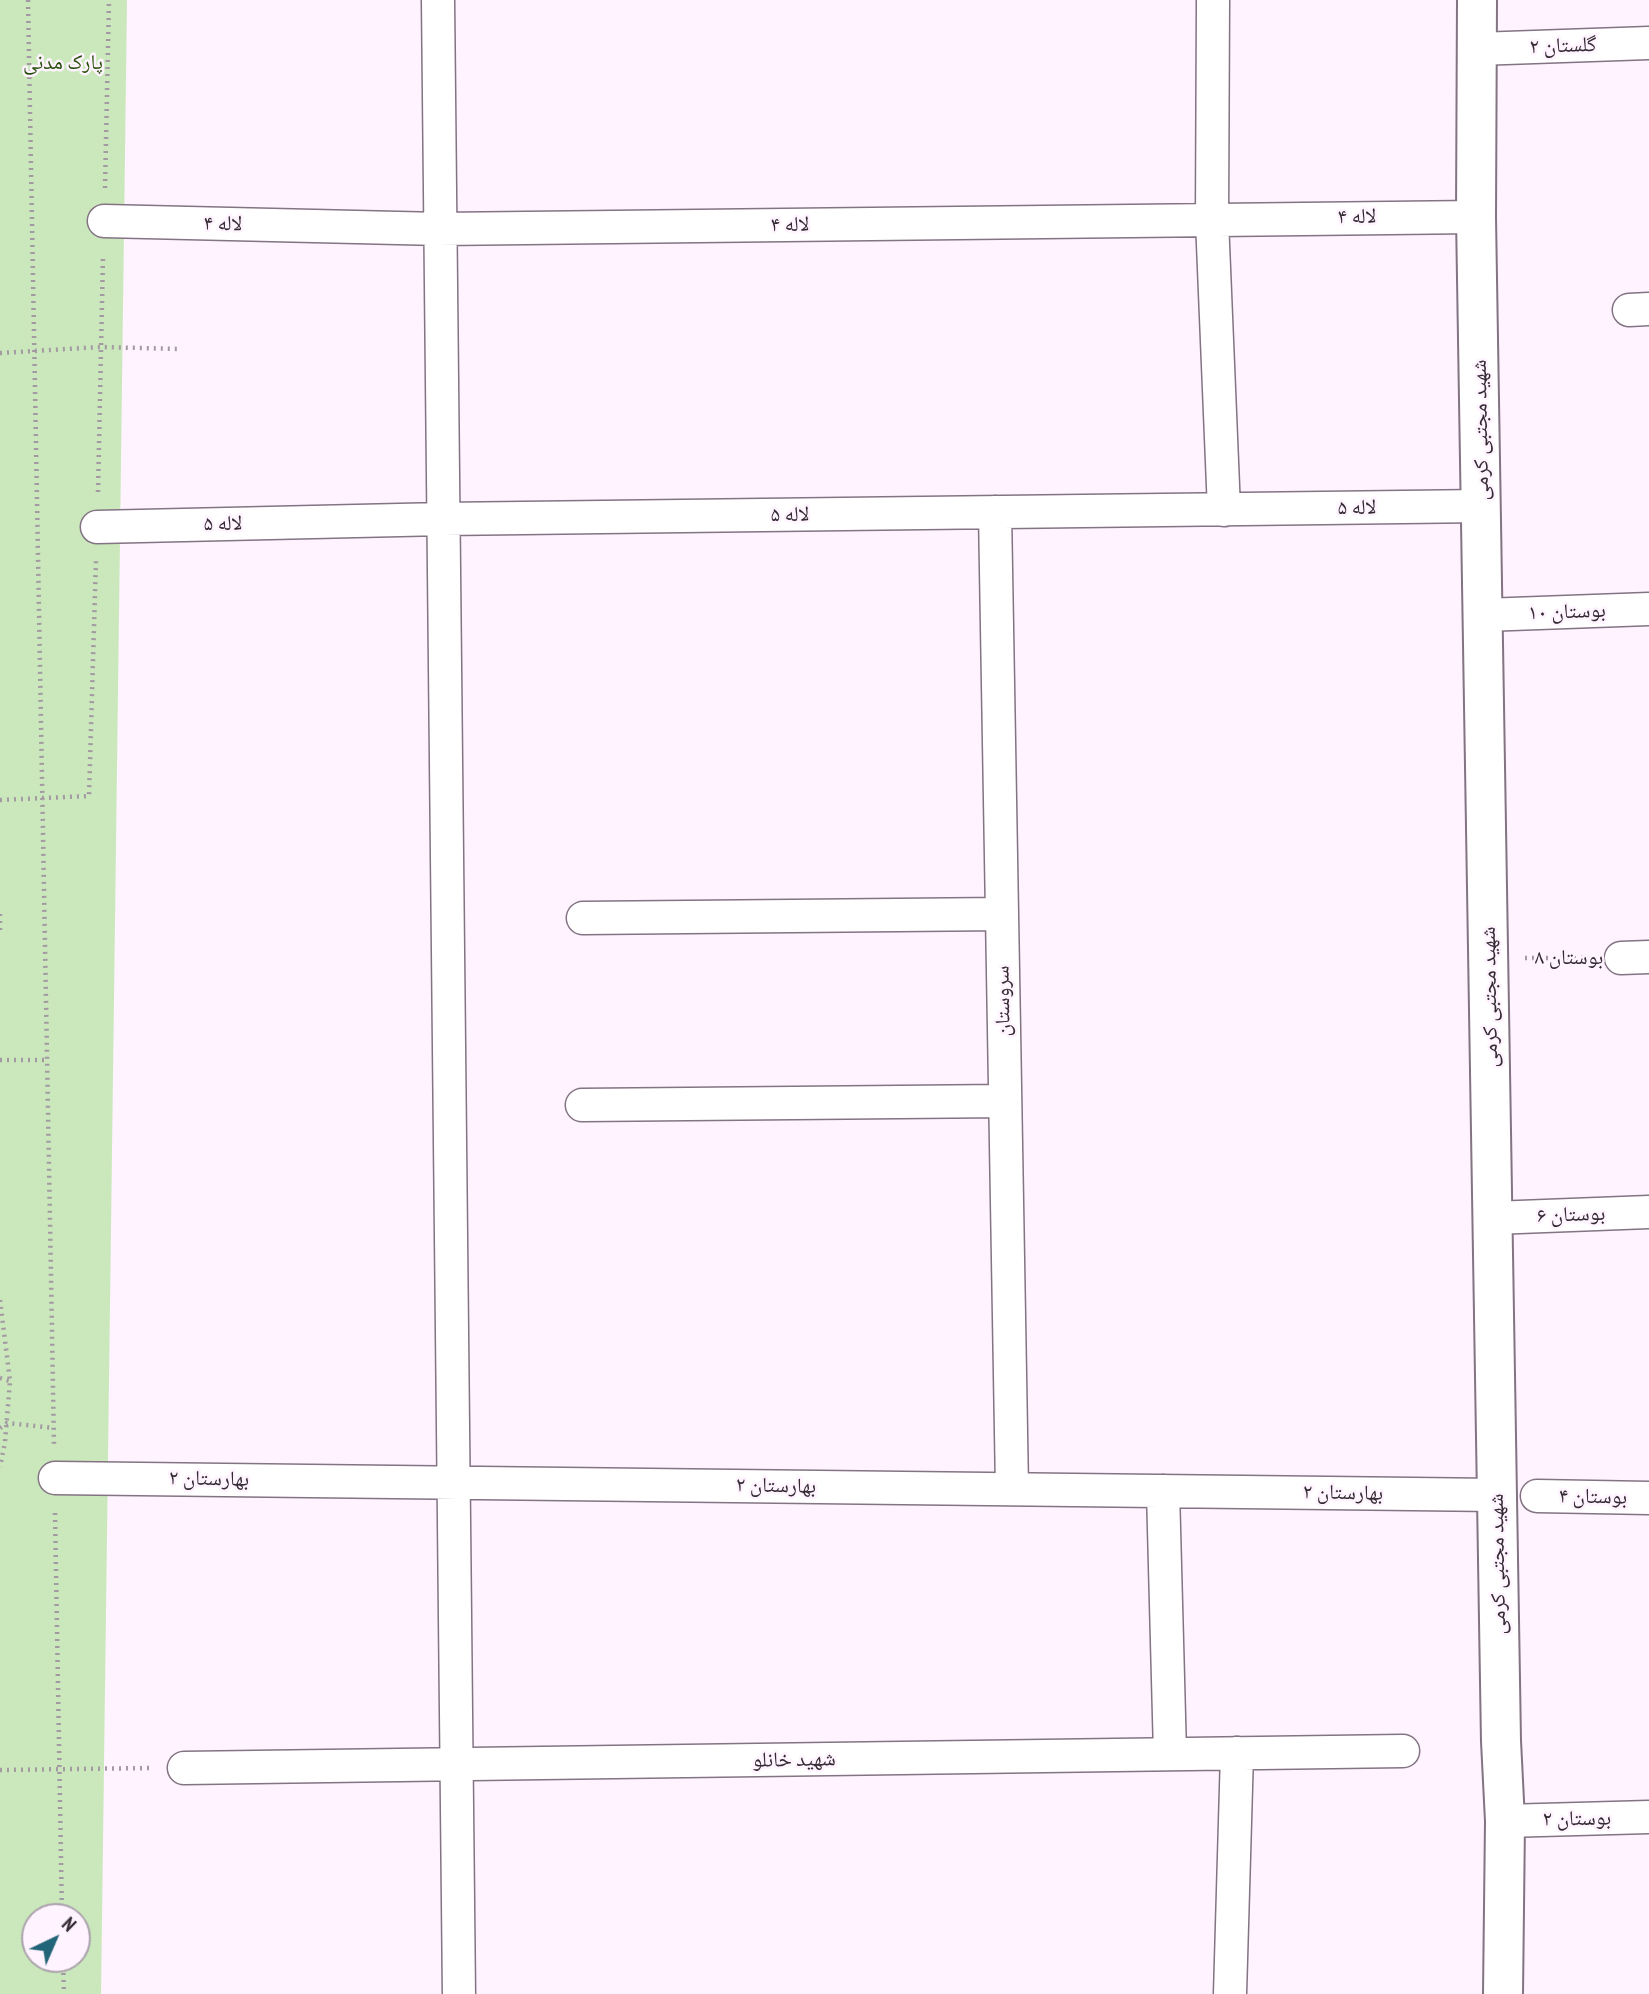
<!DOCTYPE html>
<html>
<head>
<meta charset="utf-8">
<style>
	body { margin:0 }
	#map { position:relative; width:1649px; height:1994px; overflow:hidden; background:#fef3fe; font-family:"PT Sans Narrow",sans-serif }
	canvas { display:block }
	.north { position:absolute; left:21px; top:1903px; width:70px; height:70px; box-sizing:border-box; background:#fef3fe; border:2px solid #aca3ac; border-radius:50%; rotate:44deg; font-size:19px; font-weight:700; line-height:28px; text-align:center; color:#322b31 }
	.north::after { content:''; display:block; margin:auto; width:24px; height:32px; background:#236578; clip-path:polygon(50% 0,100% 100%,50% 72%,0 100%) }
</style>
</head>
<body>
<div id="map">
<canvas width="1649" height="1994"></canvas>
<div class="north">N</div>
</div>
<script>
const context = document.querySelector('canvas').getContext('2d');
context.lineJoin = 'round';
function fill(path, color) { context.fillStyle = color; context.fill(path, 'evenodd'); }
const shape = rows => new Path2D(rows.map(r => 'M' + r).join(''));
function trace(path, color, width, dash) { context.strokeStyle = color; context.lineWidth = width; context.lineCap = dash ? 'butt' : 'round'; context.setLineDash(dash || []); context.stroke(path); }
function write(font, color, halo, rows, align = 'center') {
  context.font = font + ' "PT Sans Narrow","Noto Naskh Arabic",sans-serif'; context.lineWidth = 5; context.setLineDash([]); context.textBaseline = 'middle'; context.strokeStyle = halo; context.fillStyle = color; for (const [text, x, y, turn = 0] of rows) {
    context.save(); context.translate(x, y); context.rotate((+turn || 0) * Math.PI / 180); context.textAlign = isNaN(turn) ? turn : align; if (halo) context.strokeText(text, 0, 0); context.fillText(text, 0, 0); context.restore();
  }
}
fill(shape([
	[0,0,127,0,101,1994,0,1994],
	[35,1917,77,1917,77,1959,35,1959]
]), '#cae8bc');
const minor = shape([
	[438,0,459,1994],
	[1213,0,1212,220,1224,510],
	[1477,49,1649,43],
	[104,221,440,229,1476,217],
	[1629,310,1649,309],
	[995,512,1012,1489],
	[97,527,443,519,1483,506],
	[1484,615,1649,609],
	[583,918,1002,914],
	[1621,958,1649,957],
	[582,1105,1005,1101],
	[1493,1218,1649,1212],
	[55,1478,1497,1495],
	[1163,1491,1170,1754],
	[1537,1496,1649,1498],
	[184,1768,1403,1751],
	[1505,1821,1649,1817],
	[1230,1994,1237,1753]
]);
const tertiary = shape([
	[1477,0,1476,217,1501,1741,1505,1821,1503,1994]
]);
trace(minor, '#837383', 35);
trace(tertiary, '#837383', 42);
trace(shape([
	[28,0,54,1444],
	[105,188,109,0],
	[0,353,100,347,181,349],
	[98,492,103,256],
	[0,800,89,796,96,560],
	[0,914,0,932],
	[1525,958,1586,958],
	[0,1060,47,1060],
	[0,1300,10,1381,5,1442,0,1467],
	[0,1378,10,1381],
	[0,1428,7,1423,54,1428],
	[55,1513,62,1917],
	[0,1770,152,1768],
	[63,1959,64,1994]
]), '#a399a2', 4.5, [2, 5]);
trace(minor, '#fff', 32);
trace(tertiary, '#fff', 38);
write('21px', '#322b31', '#fef3fe', [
	["گلستان ۲",1563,46,-2],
	["لاله ۴",1357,217,-1],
	["لاله ۴",223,224,1],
	["لاله ۴",790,225,-1],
	["شهید مجتبی کرمی",1481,430,-91],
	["لاله ۵",1357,508,-1],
	["لاله ۵",790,515,-1],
	["لاله ۵",223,524,-1],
	["بوستان ۱۰",1567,612,-2],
	["بوستان ۸",1569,958],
	["شهید مجتبی کرمی",1490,997,-91],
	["سروستان",1003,1001,-91],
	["بوستان ۶",1571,1215,-2],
	["بهارستان ۲",209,1479,1],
	["بهارستان ۲",776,1486,1],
	["بهارستان ۲",1343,1493,1],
	["بوستان ۴",1593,1497,1],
	["شهید مجتبی کرمی",1498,1564,-91],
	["شهید خانلو",794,1760,-1],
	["بوستان ۲",1577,1819,-1]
]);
write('21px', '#264e09', '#fef3fe', [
	["پارک مدنی",63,63]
]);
</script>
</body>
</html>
